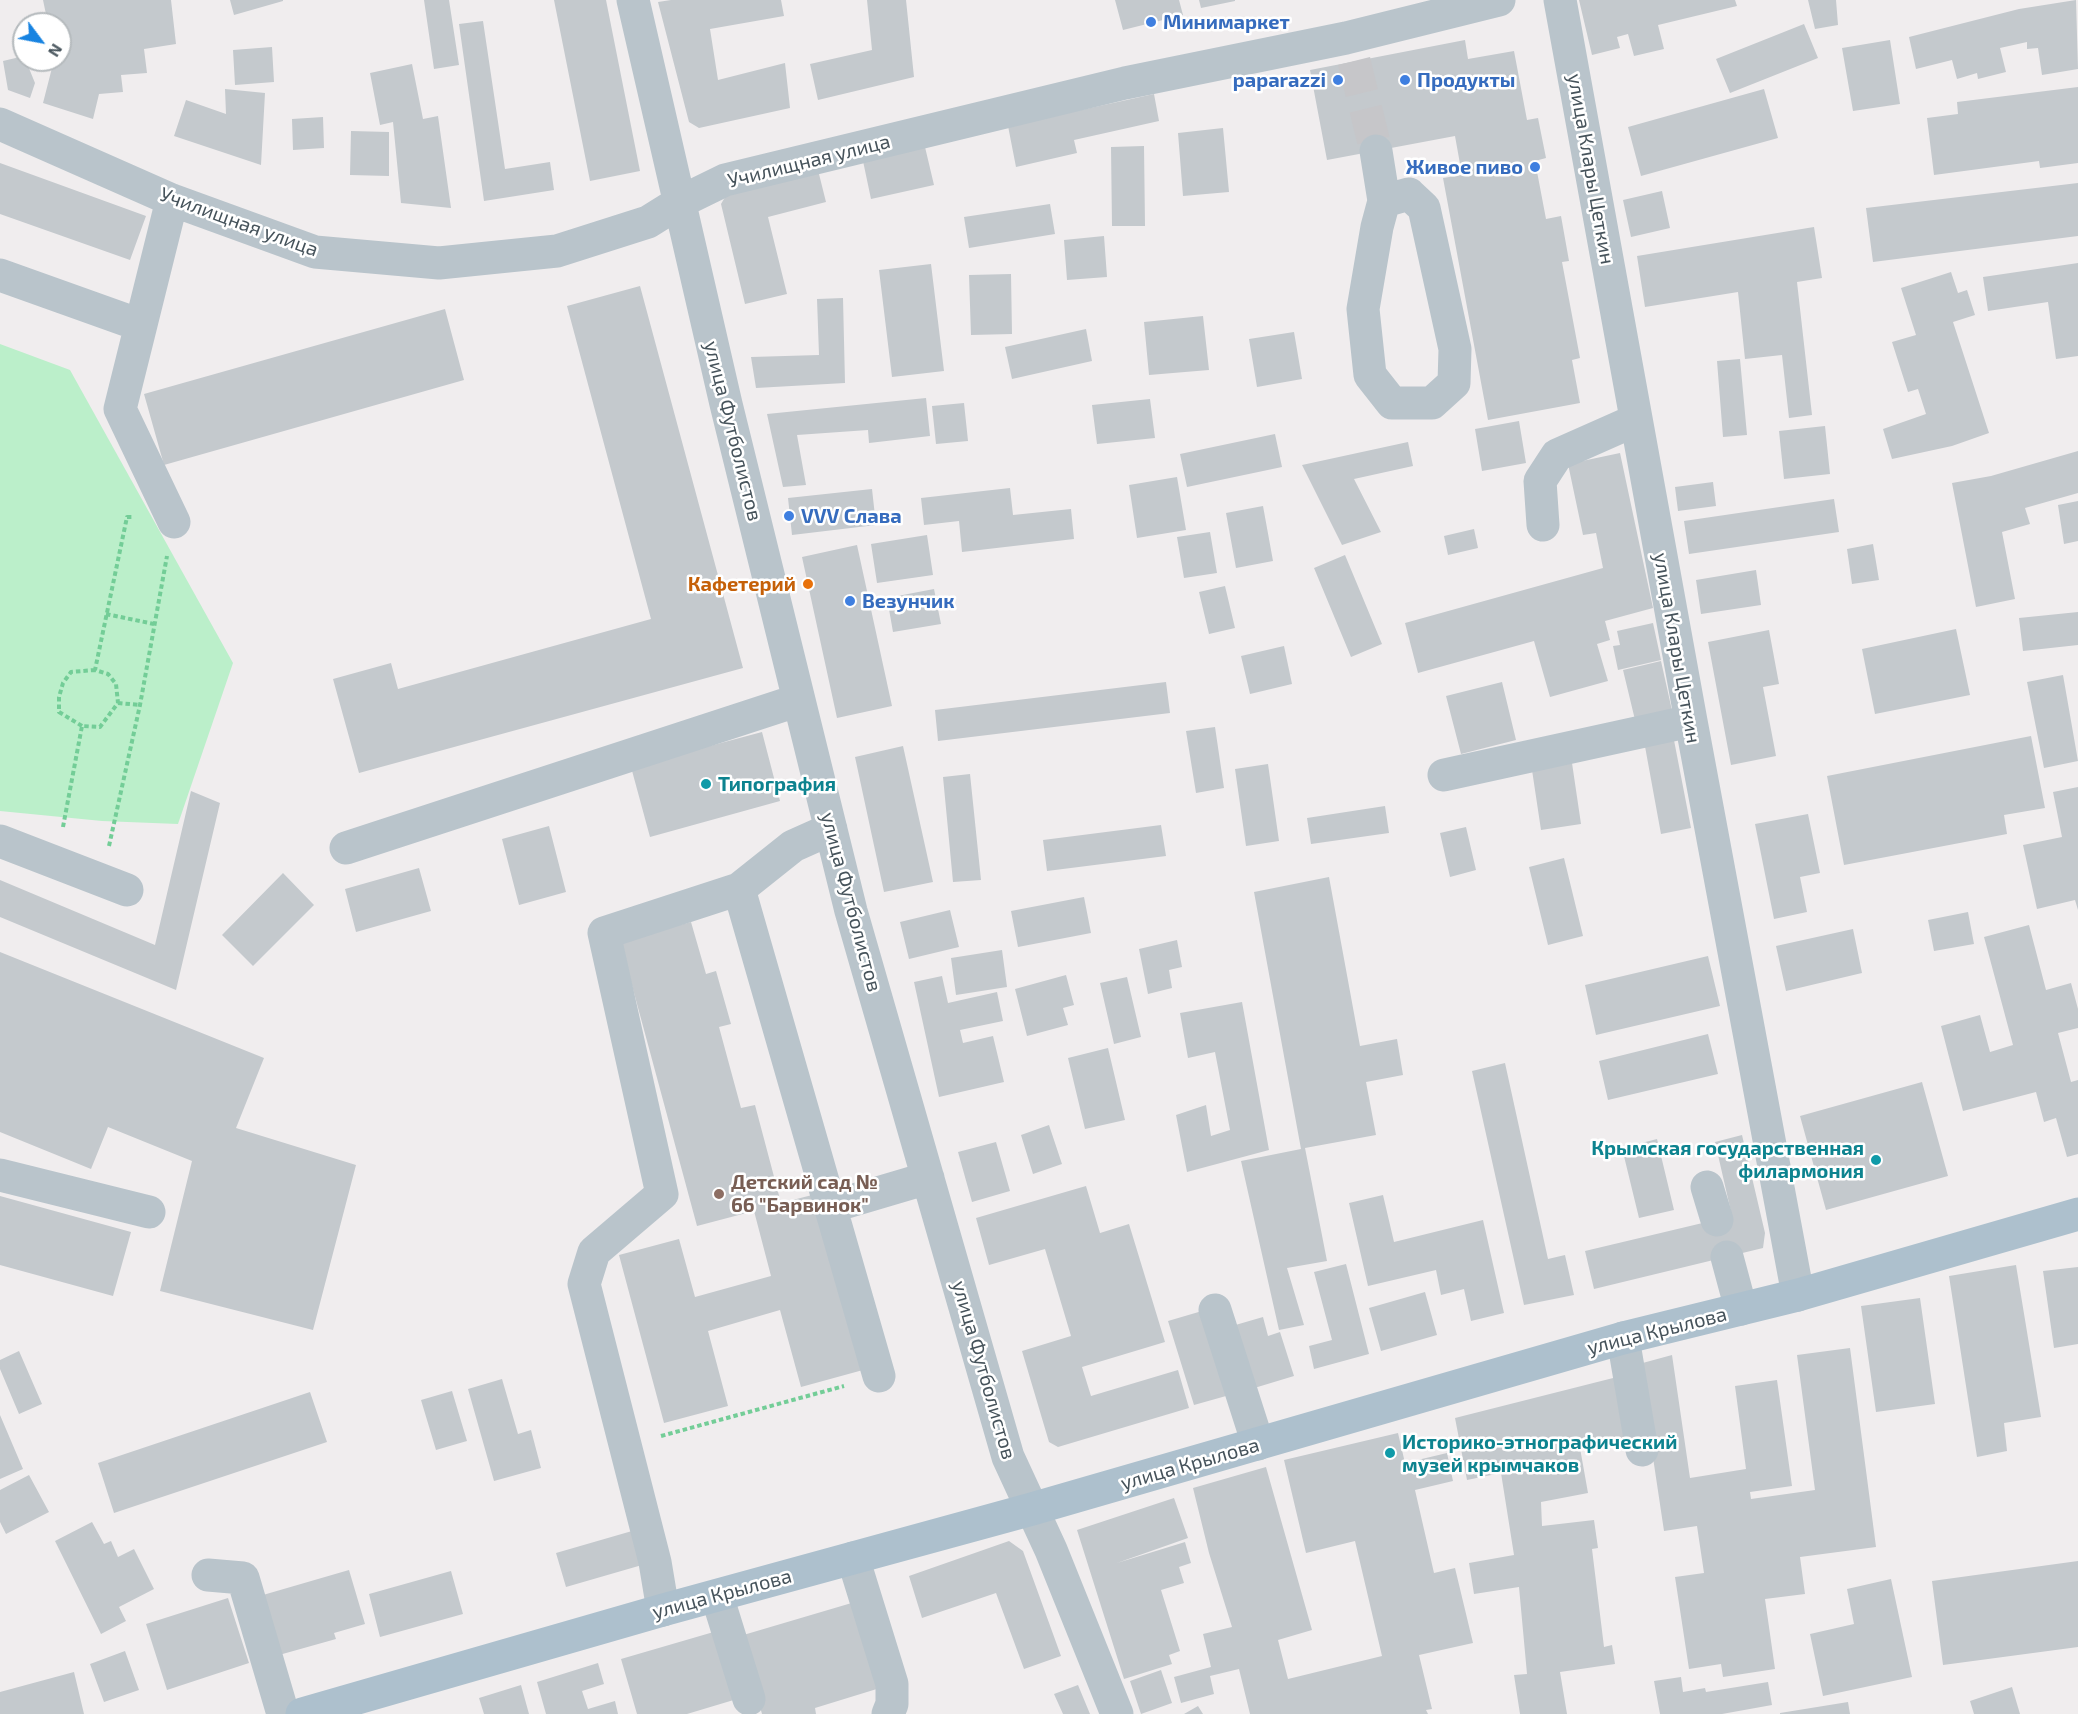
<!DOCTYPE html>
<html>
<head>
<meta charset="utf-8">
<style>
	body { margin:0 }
	#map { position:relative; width:2078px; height:1714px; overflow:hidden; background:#f0edee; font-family:"Exo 2",sans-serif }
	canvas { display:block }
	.north { position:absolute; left:12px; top:12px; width:60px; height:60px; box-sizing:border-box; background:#fff; border:2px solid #b5babd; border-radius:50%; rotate:122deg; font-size:16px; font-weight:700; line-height:24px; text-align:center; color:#46535b }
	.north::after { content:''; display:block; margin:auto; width:21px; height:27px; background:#1783e1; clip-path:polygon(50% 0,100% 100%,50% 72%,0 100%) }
</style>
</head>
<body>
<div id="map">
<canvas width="2078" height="1714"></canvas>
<div class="north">N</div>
</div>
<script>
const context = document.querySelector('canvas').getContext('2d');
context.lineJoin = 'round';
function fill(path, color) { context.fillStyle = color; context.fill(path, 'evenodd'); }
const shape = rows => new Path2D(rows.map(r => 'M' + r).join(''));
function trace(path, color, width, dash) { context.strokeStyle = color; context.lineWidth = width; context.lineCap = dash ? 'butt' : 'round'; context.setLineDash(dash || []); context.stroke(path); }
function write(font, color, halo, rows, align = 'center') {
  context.font = font + ' "Exo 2",sans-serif'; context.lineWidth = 5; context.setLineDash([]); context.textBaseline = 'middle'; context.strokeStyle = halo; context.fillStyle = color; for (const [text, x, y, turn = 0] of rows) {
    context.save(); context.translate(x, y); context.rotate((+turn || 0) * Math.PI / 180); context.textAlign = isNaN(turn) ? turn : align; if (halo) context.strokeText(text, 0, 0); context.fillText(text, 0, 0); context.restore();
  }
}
fill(shape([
	[0,344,70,370,233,663,178,824,102,821,0,811]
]), '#bbefca');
fill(shape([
	[43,0,171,0,176,44,144,49,147,73,121,75,123,92,99,94,93,119,43,103,54,60,60,60,60,24,48,24],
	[230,0,283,0,283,1,234,15],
	[424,0,449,0,459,65,434,69],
	[554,0,606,0,640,171,590,181],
	[671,0,781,0,784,16,710,29,718,80,785,63,790,108,699,128,689,122,658,2],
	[867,0,906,0,914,77,818,100,810,64,872,50],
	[1115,0,1179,0,1183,15,1123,30],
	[1199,0,1235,0,1235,1,1201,8],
	[1579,0,1735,0,1737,6,1658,25,1664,49,1634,56,1628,34,1617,37,1620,48,1592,55],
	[1808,0,1836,0,1838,25,1815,29],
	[2076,0,2078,69,2042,75,2038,48,2027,49,2027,42,2000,48,2006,72,1978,79,1977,73,1957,79,1952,60,1916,69,1909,37,2019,9],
	[483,21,505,169,550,162,554,190,484,201,459,24],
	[1804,24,1818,58,1730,93,1716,59],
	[1465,40,1468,59,1514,51,1527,120,1538,118,1546,158,1535,161,1546,219,1561,216,1569,261,1562,262,1580,358,1572,360,1580,403,1488,420,1443,178,1462,175,1455,136,1327,160,1310,70],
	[1890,40,1900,104,1853,111,1842,48],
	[272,47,274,82,235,85,233,50],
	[24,56,35,83,30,98,8,90,3,61],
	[412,64,423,119,438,116,451,208,401,203,393,122,380,125,370,73],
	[2078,87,2078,163,2040,168,2039,161,1934,175,1927,118,1958,114,1957,102],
	[225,89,265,93,261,165,174,136,186,100,226,114],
	[1764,89,1778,138,1641,176,1628,127],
	[1154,94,1159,121,1074,140,1077,153,1016,167,1008,126],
	[323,117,324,148,293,150,292,119],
	[1223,128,1229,192,1183,196,1178,133],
	[351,131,389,132,389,176,350,175],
	[1144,146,1145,226,1112,226,1111,147],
	[925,147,934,185,871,199,863,161],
	[0,163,146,216,130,260,0,214],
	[818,170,826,202,768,217,787,294,745,304,721,204,728,192],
	[2078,183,2078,236,1873,262,1866,208],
	[1662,191,1670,228,1631,237,1623,200],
	[1050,204,1055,234,969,248,964,217],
	[1814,227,1822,278,1797,282,1812,415,1789,418,1782,355,1745,359,1738,292,1645,307,1637,256],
	[1104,236,1107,277,1067,280,1064,240],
	[2078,263,2078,356,2056,359,2048,302,1988,311,1983,277],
	[931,264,944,371,892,377,879,270],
	[1951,272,1958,293,1967,290,1975,315,1953,322,1989,433,1952,446,1892,459,1883,429,1926,414,1918,389,1908,392,1892,342,1916,335,1901,288],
	[1011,274,1012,334,971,335,969,275],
	[640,286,743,668,359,773,333,679,391,663,398,689,651,619,567,306],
	[843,298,845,383,756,388,751,357,819,355,817,299],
	[445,309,464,380,164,465,144,394],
	[1203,316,1209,370,1149,375,1144,322],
	[1086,329,1092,361,1012,379,1005,347],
	[1294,332,1302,379,1257,387,1249,339],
	[1740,359,1747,435,1723,437,1717,361],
	[926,398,930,436,869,443,868,430,797,435,806,485,783,487,767,414],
	[1150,399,1155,438,1097,444,1092,405],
	[964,403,968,441,936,444,932,406],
	[1519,421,1526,463,1482,471,1475,429],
	[1825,426,1830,474,1784,479,1779,431],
	[1275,434,1282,467,1187,487,1180,454],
	[1408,442,1413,466,1354,479,1381,532,1342,545,1302,465],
	[2078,451,2078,493,2025,508,2030,524,2002,532,2015,599,1976,607,1952,483,1991,476],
	[1620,453,1653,608,1605,621,1610,640,1597,644,1608,681,1550,697,1534,641,1418,673,1405,623,1603,568,1596,533,1583,535,1568,464],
	[1177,477,1186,530,1137,538,1129,485],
	[1713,482,1716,506,1678,511,1675,487],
	[1010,488,1013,515,1071,509,1074,539,962,552,959,521,924,525,921,498],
	[872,489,876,525,792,535,788,498],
	[1834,499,1839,532,1689,554,1684,521],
	[2078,501,2078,541,2064,544,2058,505],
	[1263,506,1273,561,1236,568,1226,513],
	[1474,529,1478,548,1448,555,1444,536],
	[1210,532,1217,573,1184,578,1177,537],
	[927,535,933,575,877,583,871,544],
	[1873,544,1879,580,1852,584,1847,549],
	[857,545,892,706,837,718,802,557],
	[1345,555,1382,644,1351,657,1314,568],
	[1756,570,1761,605,1701,614,1696,580],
	[1225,586,1235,628,1209,634,1199,592],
	[934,589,941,624,893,632,887,598],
	[2078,612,2078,645,2023,651,2019,618],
	[1653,623,1661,660,1618,670,1613,646,1620,645,1617,631],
	[1956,629,1970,695,1875,714,1862,649],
	[1769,630,1779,684,1763,687,1776,756,1731,765,1708,642],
	[1284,646,1292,684,1250,694,1241,656],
	[1661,661,1673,715,1636,724,1623,670],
	[2063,675,2078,761,2044,768,2027,682],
	[1166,682,1170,713,938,741,935,710],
	[1502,682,1516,740,1461,754,1446,696],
	[1215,727,1224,788,1196,793,1186,731],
	[762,732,780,801,650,837,631,767],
	[1673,735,1691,828,1661,834,1644,741],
	[2031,736,2045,808,2004,815,2007,834,1844,865,1827,776],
	[903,746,933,882,884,892,855,757],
	[1572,763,1581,824,1541,830,1532,770],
	[1268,764,1279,841,1246,846,1235,769],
	[970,774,981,880,953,882,943,777],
	[2078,787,2078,910,2075,900,2037,909,2023,845,2062,837,2053,792],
	[191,791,220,803,176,990,0,917,0,880,155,945],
	[1385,806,1389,833,1311,844,1307,818],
	[1808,814,1820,873,1800,877,1807,912,1774,919,1755,824],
	[1161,825,1166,856,1047,871,1043,840],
	[549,826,566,892,519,905,502,839],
	[1466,827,1476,870,1450,877,1440,833],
	[1564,858,1583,936,1548,945,1529,867],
	[419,868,431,911,356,932,345,889],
	[283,873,314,905,253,966,222,935],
	[1329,877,1360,1046,1397,1039,1403,1075,1366,1082,1376,1135,1305,1148,1327,1261,1287,1268,1304,1325,1279,1330,1241,1161,1301,1149,1254,892],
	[1084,897,1091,933,1018,947,1011,911],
	[950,910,959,947,909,959,900,922],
	[1968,912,1974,944,1934,951,1928,920],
	[691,922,706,974,716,971,731,1024,719,1027,741,1108,755,1105,781,1203,816,1194,863,1370,801,1387,780,1310,708,1331,728,1406,664,1423,619,1255,679,1239,695,1297,771,1276,754,1211,697,1226,620,941],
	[2029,925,2046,990,2071,983,2078,1009,2078,1028,2058,1033,2071,1082,2078,1080,2078,1154,2067,1157,2056,1118,2044,1122,2036,1092,1963,1111,1941,1026,1980,1015,1990,1052,2013,1045,1984,937],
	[1853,929,1862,973,1786,991,1776,946],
	[1177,940,1182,967,1169,970,1172,988,1148,994,1139,949],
	[1002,950,1007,987,956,995,951,958],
	[0,952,264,1058,236,1128,356,1165,313,1330,160,1291,192,1161,108,1127,91,1169,0,1132],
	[1708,956,1720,1006,1596,1035,1585,985],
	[1066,975,1074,1005,1063,1008,1068,1025,1027,1036,1015,989],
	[942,976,948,1003,997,992,1003,1021,960,1030,963,1043,993,1036,1004,1082,939,1097,914,982],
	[1127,977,1141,1037,1114,1044,1100,983],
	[1242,1002,1269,1150,1187,1172,1176,1115,1206,1105,1211,1136,1230,1130,1215,1052,1188,1058,1180,1013],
	[1708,1034,1718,1074,1608,1100,1599,1061],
	[1108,1048,1125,1120,1085,1129,1068,1058],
	[1505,1063,1548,1259,1565,1255,1574,1295,1524,1305,1472,1071],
	[1922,1082,1948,1176,1826,1210,1800,1116],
	[1049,1125,1062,1164,1033,1174,1021,1135],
	[1742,1135,1765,1233,1763,1248,1594,1289,1585,1251,1732,1216,1715,1142],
	[1657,1139,1674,1210,1639,1218,1622,1148],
	[996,1142,1010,1191,972,1202,958,1152],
	[1086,1186,1100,1233,1129,1224,1165,1342,1082,1367,1091,1396,1178,1370,1189,1408,1058,1447,1049,1442,1022,1351,1071,1336,1045,1249,989,1265,976,1218],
	[1383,1195,1394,1242,1483,1220,1504,1313,1471,1321,1464,1289,1441,1295,1436,1270,1368,1286,1349,1203],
	[0,1196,131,1232,113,1296,0,1265],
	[1346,1264,1369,1354,1314,1369,1309,1346,1332,1340,1314,1272],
	[2016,1265,2041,1417,2004,1423,2007,1451,1977,1457,1949,1276],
	[2078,1267,2078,1344,2054,1348,2043,1271],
	[1425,1292,1437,1335,1381,1351,1369,1308],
	[1920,1298,1935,1404,1876,1412,1861,1306],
	[1202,1311,1226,1396,1194,1405,1168,1321],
	[1263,1317,1268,1336,1280,1332,1294,1376,1251,1389,1232,1326],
	[1850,1348,1876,1547,1800,1557,1805,1594,1765,1599,1775,1669,1723,1677,1721,1664,1689,1669,1675,1577,1704,1573,1697,1526,1664,1531,1639,1364,1672,1355,1690,1478,1746,1469,1735,1386,1777,1380,1792,1486,1750,1492,1751,1499,1815,1490,1797,1355],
	[19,1351,42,1404,19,1414,0,1369,0,1360],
	[1621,1376,1632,1438,1580,1448,1588,1493,1541,1502,1542,1526,1594,1520,1598,1548,1592,1549,1604,1647,1612,1645,1615,1664,1560,1672,1567,1714,1520,1714,1514,1675,1527,1674,1519,1587,1474,1594,1469,1563,1514,1555,1501,1473,1467,1480,1455,1418],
	[502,1379,518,1434,531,1430,541,1468,494,1481,468,1389],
	[452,1391,467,1441,436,1450,421,1400],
	[310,1392,327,1442,114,1513,98,1463],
	[0,1415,23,1469,0,1479],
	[1398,1433,1405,1463,1447,1453,1453,1481,1415,1490,1434,1573,1455,1568,1473,1643,1419,1655,1432,1709,1426,1710,1428,1714,1250,1714,1239,1669,1210,1676,1214,1694,1181,1703,1174,1677,1211,1667,1203,1634,1232,1627,1209,1553,1193,1488,1266,1467,1312,1630,1278,1640,1288,1679,1382,1656,1355,1541,1306,1553,1284,1460],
	[29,1475,49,1512,6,1534,0,1522,0,1490],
	[1174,1498,1188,1538,1117,1563,1185,1542,1191,1563,1179,1567,1184,1583,1161,1590,1180,1651,1169,1655,1172,1664,1124,1679,1077,1530],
	[92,1522,104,1544,111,1541,118,1557,134,1549,154,1589,119,1607,126,1621,101,1634,55,1541],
	[632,1531,642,1565,566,1587,556,1553],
	[1009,1541,1023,1551,1061,1656,1024,1669,996,1593,922,1618,909,1576],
	[2078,1561,2078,1647,1943,1665,1932,1581],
	[349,1570,365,1624,334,1633,336,1639,279,1655,263,1595],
	[451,1571,463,1614,380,1637,369,1594],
	[1891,1579,1912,1677,1823,1696,1810,1634,1854,1624,1847,1589],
	[228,1598,249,1663,167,1690,146,1624],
	[855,1602,880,1688,815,1708,816,1714,762,1714,740,1636],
	[717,1631,737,1699,687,1714,637,1714,621,1659],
	[125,1651,139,1690,104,1702,90,1664],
	[598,1663,604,1684,582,1691,588,1709,615,1701,618,1714,546,1714,537,1682],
	[1161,1670,1172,1703,1141,1714,1130,1681],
	[74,1672,84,1714,0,1714,0,1692],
	[1681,1677,1683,1692,1705,1688,1706,1692,1768,1682,1772,1705,1722,1714,1660,1714,1654,1681],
	[521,1685,529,1714,484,1714,479,1698],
	[1078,1685,1090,1714,1063,1714,1054,1694],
	[2012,1687,2020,1714,1974,1714,1970,1701],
	[1848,1702,1850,1714,1780,1714,1780,1713],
	[1198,1706,1203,1714,1184,1714]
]), '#c4c9cd');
trace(shape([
	[1354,61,1376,151]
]), '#c6c6c9', 33, [33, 16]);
trace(shape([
	[106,614,154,624],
	[118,703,140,705],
	[82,726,59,712,59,697,63,683,71,672,95,670],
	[63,827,82,726,100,727,118,703,116,684,108,674,95,670,127,517,132,517],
	[109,846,140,705,167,556],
	[661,1436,844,1386]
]), '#73cd97', 4, [4.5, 3]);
trace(shape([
	[633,0,726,404,851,911,1008,1457,1051,1550,1117,1714],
	[1560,0,1691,721,1798,1295],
	[0,124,172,200,315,252,439,263,557,251,648,222,680,202,725,180,1125,83,1346,38,1499,0],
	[1376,151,1384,201],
	[1409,194,1424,208,1455,349,1454,383,1432,403,1392,403,1370,375,1363,309,1377,227,1384,201,1409,194],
	[172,200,120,409,174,522],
	[0,275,140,325],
	[1543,525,1540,481,1557,455,1636,420],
	[1444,775,1691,721],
	[0,841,127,890],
	[346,848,799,700],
	[739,889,879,1376],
	[0,1175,149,1212],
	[1707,1187,1717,1220],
	[830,1207,928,1178],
	[1727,1257,1741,1309],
	[1215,1310,1258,1444],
	[1623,1338,1642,1450],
	[853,1558,892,1684,892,1704,888,1714],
	[208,1575,243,1578,283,1714],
	[717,1596,749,1699],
	[663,1610,655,1562,584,1284,594,1252,662,1194,604,933,739,889,793,846,831,829]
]), '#b9c4cb', 33);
trace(shape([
	[302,1714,663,1610,1032,1509,1623,1338,1798,1295,2078,1214]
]), '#adc0cd', 33);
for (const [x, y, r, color] of [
	[1151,22,6,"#3f7fe0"],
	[1338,80,6,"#3f7fe0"],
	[1405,80,6,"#3f7fe0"],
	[1535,167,6,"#3f7fe0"],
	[789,516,6,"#3f7fe0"],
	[808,584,6,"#e8710a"],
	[850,601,6,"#3f7fe0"],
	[706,784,6,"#0f9aa8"],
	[1876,1160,6,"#0f9aa8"],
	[719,1194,6,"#8d6e63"],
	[1390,1453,6,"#0f9aa8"]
]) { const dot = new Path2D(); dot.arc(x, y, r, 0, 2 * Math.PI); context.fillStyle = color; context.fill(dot); trace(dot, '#fff', 2); }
write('bold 20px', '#366cbe', '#fff', [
	["Минимаркет",1163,22],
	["paparazzi",1326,80,"right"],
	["Продукты",1417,80],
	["Живое пиво",1523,167,"right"],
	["VVV Слава",801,516],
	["Везунчик",862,601]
], 'left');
write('20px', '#46535b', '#fff', [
	["Училищная улица",809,161,-14],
	["улица Клары Цеткин",1591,169,80],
	["Училищная улица",239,222,20],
	["улица Футболистов",733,431,76],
	["улица Клары Цеткин",1677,648,80],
	["улица Футболистов",851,902,75],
	["улица Крылова",1657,1331,-14],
	["улица Футболистов",984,1370,74],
	["улица Крылова",1190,1464,-16],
	["улица Крылова",722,1594,-15]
]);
write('bold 20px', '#c56008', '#fff', [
	["Кафетерий",796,584]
], 'right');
write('bold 20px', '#0d838f', '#fff', [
	["Типография",718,784],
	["Крымская государственная",1864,1148,"right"],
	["филармония",1864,1171,"right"],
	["Историко-этнографический",1402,1442],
	["музей крымчаков",1402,1465]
], 'left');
write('bold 20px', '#785e54', '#fff', [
	["Детский сад №",731,1182],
	["66 \"Барвинок\"",731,1205]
], 'left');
</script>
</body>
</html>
